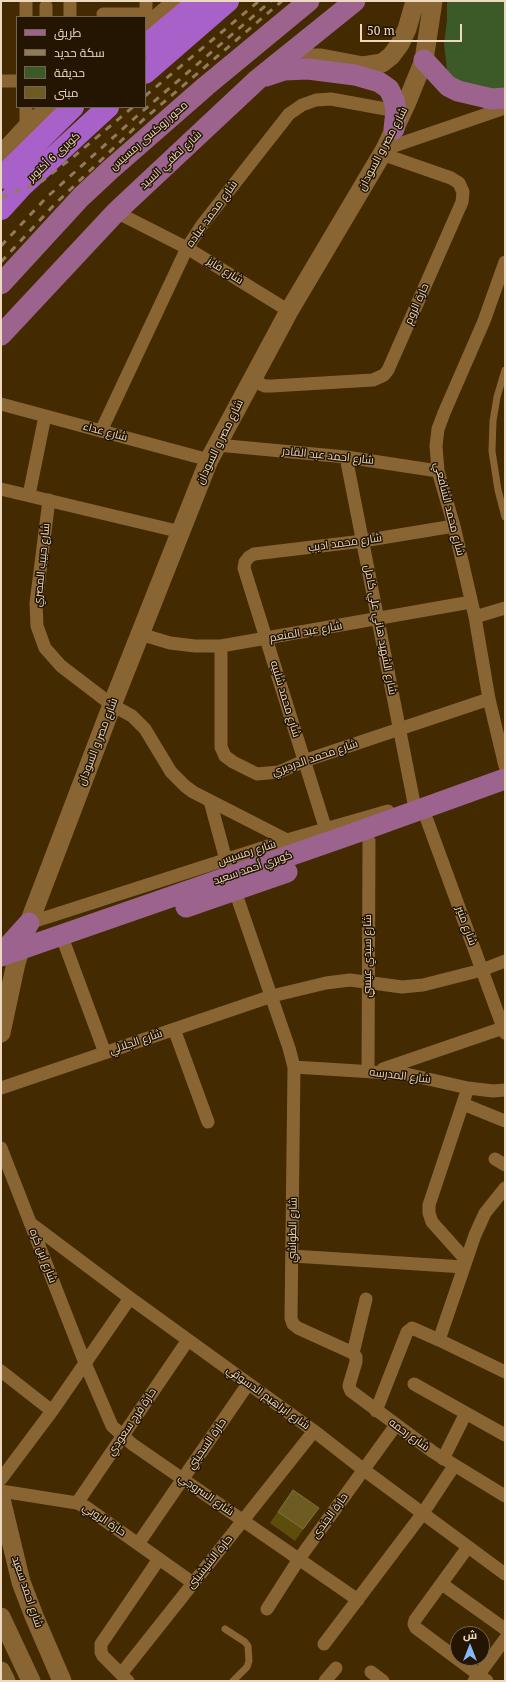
<!DOCTYPE html>
<html>
<head>
<meta charset="utf-8">
<style>
	body { margin:0 }
	#map { position:relative; width:506px; height:1682px; overflow:hidden; background:#432a01; font-family:"Noto Serif",Cairo,serif }
	canvas { display:block }
	.frame { position:absolute; inset:0; border:2px solid #edd9c0; pointer-events:none }
	.legend { position:absolute; left:16px; top:16px; width:130px; height:92px; box-sizing:border-box; background:#231502; border:1px solid #74634e; margin:0; padding:5px 7px; list-style:none; font-size:12px; color:#edd9c0 }
	.legend li { display:flex; align-items:center; gap:8px; height:20px }
	.legend b { width:20px; border:1px solid #74634e }
	.north { position:absolute; left:450px; top:1626px; width:40px; height:40px; box-sizing:border-box; background:#231502; border:1px solid #74634e; border-radius:50%; rotate:0deg; font-size:11px; font-weight:700; line-height:16px; text-align:center; color:#edd9c0 }
	.north::after { content:''; display:block; margin:auto; width:14px; height:18px; background:#86bbfb; clip-path:polygon(50% 0,100% 100%,50% 72%,0 100%) }
	.scale { position:absolute; left:360px; top:24px; width:102px; height:18px; box-sizing:border-box; border:2px solid #edd9c0; border-top:0; padding-left:5px; font-size:12px; line-height:14px; white-space:nowrap; color:#edd9c0; -webkit-text-stroke:3px #231502; paint-order:stroke }
</style>
</head>
<body>
<div id="map">
<canvas width="506" height="1682"></canvas>
<div class="frame"></div>
<ul class="legend">
<li><b style="height:5px;background:#9c638e"></b>طريق</li>
<li><b style="height:5px;background:#927b5a"></b>سكة حديد</li>
<li><b style="height:11px;background:#3c5a27"></b>حديقة</li>
<li><b style="height:11px;background:#6c5c21"></b>مبنى</li>
</ul>
<div class="north">ش</div>
<div class="scale">50 m</div>
</div>
<script>
const context = document.querySelector('canvas').getContext('2d');
context.lineJoin = 'round';
function fill(path, color) { context.fillStyle = color; context.fill(path, 'evenodd'); }
const shape = rows => new Path2D(rows.map(r => 'M' + r).join(''));
function trace(path, color, width, dash) { context.strokeStyle = color; context.lineWidth = width; context.lineCap = dash ? 'butt' : 'round'; context.setLineDash(dash || []); context.stroke(path); }
function write(font, color, halo, rows, align = 'center') {
  context.font = font + ' "Noto Serif",Cairo,serif'; context.lineWidth = 3; context.setLineDash([]); context.textBaseline = 'middle'; context.strokeStyle = halo; context.fillStyle = color; for (const [text, x, y, turn = 0] of rows) {
    context.save(); context.translate(x, y); context.rotate((+turn || 0) * Math.PI / 180); context.textAlign = isNaN(turn) ? turn : align; if (halo) context.strokeText(text, 0, 0); context.fillText(text, 0, 0); context.restore();
  }
}
fill(shape([
	[447,1,505,1,505,87,494,92,461,84,447,70,444,44,447,20]
]), '#3c5a27');
trace(shape([
	[505,370,497,397,493,421,492,451,498,490,505,517],
	[225,1629,245,1642,248,1646,249,1661,247,1667,233,1681]
]), '#886533', 7);
trace(shape([
	[26,1,26,17],
	[103,14,146,14],
	[46,17,46,6],
	[70,17,70,1],
	[146,23,146,1],
	[1,81,17,81],
	[26,107,26,128],
	[385,149,505,108],
	[116,212,187,248,289,311],
	[505,262,484,321,444,413,438,429,436,446,438,471,454,526,475,617,489,699,505,766],
	[251,380,265,386,272,386,373,380,384,375,388,370,462,202,463,192,459,183,451,178,382,154],
	[1,404,209,460],
	[101,431,187,248,202,225,289,114,302,105,316,100,331,99,402,112],
	[217,445,346,457,438,471],
	[346,457,414,803],
	[1,489,181,532],
	[29,495,45,416],
	[49,500,36,603,37,626,45,648,61,666,112,705,132,716,145,729,171,772,185,786,193,792,287,840],
	[475,617,505,608],
	[140,634,170,643,195,646,221,646,471,602],
	[221,646,221,747,225,756,233,762,257,774,279,772,304,761,489,699],
	[210,801,226,860],
	[427,820,505,1033],
	[326,830,244,568,245,562,249,557,254,554,363,541,454,526],
	[235,891,289,1048,294,1067,291,1318,293,1324,298,1328,353,1353],
	[29,923,287,840,388,811],
	[65,945,105,1053],
	[174,1029,208,1122],
	[294,1067,406,1074,468,1088,493,1091,505,1090],
	[383,1069,503,1028],
	[368,1071,369,841],
	[1,1088,272,996,326,983,350,980,402,987,423,985,482,970,505,961],
	[463,1104,505,1121],
	[1,1148,85,1363,112,1426,132,1444,358,1600],
	[495,1159,505,1165],
	[30,1223,130,1298,314,1431,364,1470,505,1574],
	[293,1256,464,1267],
	[466,1260,432,1222,429,1213,429,1205,468,1088],
	[439,1340,475,1235,485,1213,505,1188],
	[353,1353,356,1357,356,1362,350,1382,349,1386,351,1391,433,1452,505,1496],
	[353,1353,366,1299],
	[1,1371,52,1411],
	[414,1384,505,1435],
	[376,1411,407,1332,412,1328,439,1340,505,1372],
	[443,1459,466,1413],
	[1,1479,52,1411,130,1298],
	[1,1491,77,1503,86,1507,193,1583],
	[77,1503,188,1340],
	[138,1544,248,1384],
	[468,1547,415,1620,414,1624,416,1628,487,1681],
	[442,1584,505,1629],
	[267,1609,299,1559,396,1425],
	[324,1644,423,1513,454,1466],
	[371,1672,383,1681],
	[121,1674,314,1431],
	[128,1681,103,1656,101,1652,101,1644,159,1559],
	[325,1681,336,1668],
	[474,1681,505,1639]
]), '#886533', 13);
trace(shape([
	[145,29,177,1],
	[277,63,297,58,321,58,363,66,382,63,391,56,400,44,407,29,415,1],
	[1,155,26,128,51,107],
	[1,1033,16,963,29,923,112,705,209,460,289,311,385,149,407,102,424,60,433,1],
	[1,1499,21,1582,34,1616,62,1681],
	[1,1617,31,1681],
	[1,1671,6,1681]
]), '#886533', 19);
trace(shape([
	[424,60,448,86,458,91,492,99,505,98],
	[266,76,284,70,308,69,355,75,379,82,389,89,394,100,396,111,394,129],
	[1,284,81,197,111,169,206,86,309,1],
	[1,335,116,212,257,80,355,1],
	[186,907,287,872],
	[1,954,29,923],
	[1,956,352,834,505,779]
]), '#9c638e', 21);
trace(shape([
	[145,46,199,1],
	[145,73,228,1],
	[1,178,73,107],
	[1,209,21,187,108,107]
]), '#a961ca', 22);
trace(shape([
	[145,96,259,1],
	[1,198,42,181,72,158,133,107],
	[1,246,46,198,137,116,271,1],
	[1,262,54,205,143,120,282,1]
]), '#927b5a', 3, [7, 7]);
fill(shape([
	[293,1490,319,1508,295,1541,270,1523]
]), '#5d4d0d');
const building = shape([
	[293,1490,319,1508,303,1529,278,1512,293,1490]
]);
fill(building, '#6c5c21');
trace(building, '#806f3a', 1);
write('11px', '#edd9c0', '#231502', [
	["محور روكسى رمسيس",149,136,-41],
	["شارع مصر و السودان",383,149,-62],
	["كوبرى 6 أكتوبر",54,157,-43],
	["شارع لطفي السيد",171,160,-43],
	["شارع محمد عباده",212,214,-54],
	["شارع فايز",225,271,32],
	["حارة الروم",417,304,-66],
	["شارع عداء",105,432,15],
	["شارع مصر و السودان",220,442,-64],
	["شارع احمد عبد القادر",328,456,6],
	["شارع محمد الشافعي",449,509,76],
	["شارع محمد اديب",345,543,-8],
	["شارع حبيب المصري",42,565,-84],
	["شارع الشهيد هاني علي كامل",380,630,79],
	["شارع عبد المنعم",306,632,-10],
	["شارع محمد شلبيه",285,699,73],
	["شارع مصر و السودان",98,742,-69],
	["شارع محمد الدرديري",315,758,-19],
	["شارع رمسيس",247,853,-18],
	["كوبري أحمد سعيد",253,868,-19],
	["شارع منير",466,926,70],
	["شارع سيدي عيسي",368,956,-90],
	["شارع الجلالي",136,1042,-19],
	["شارع المدرسه",400,1076,7],
	["شارع الطواشي",293,1230,-89],
	["شارع ابن كره",43,1256,69],
	["شارع ابراهيم الدسوقي",268,1398,36],
	["حارة فرج سعودي",132,1422,-56],
	["شارع رحمه",409,1435,36],
	["حارة السحيني",207,1444,-55],
	["شارع السروجي",206,1495,35],
	["حارة الجندى",330,1516,-54],
	["حارة الروبي",104,1520,34],
	["حارة الشيشينى",210,1562,-51],
	["شارع احمد سعيد",27,1592,71]
]);
</script>
</body>
</html>
